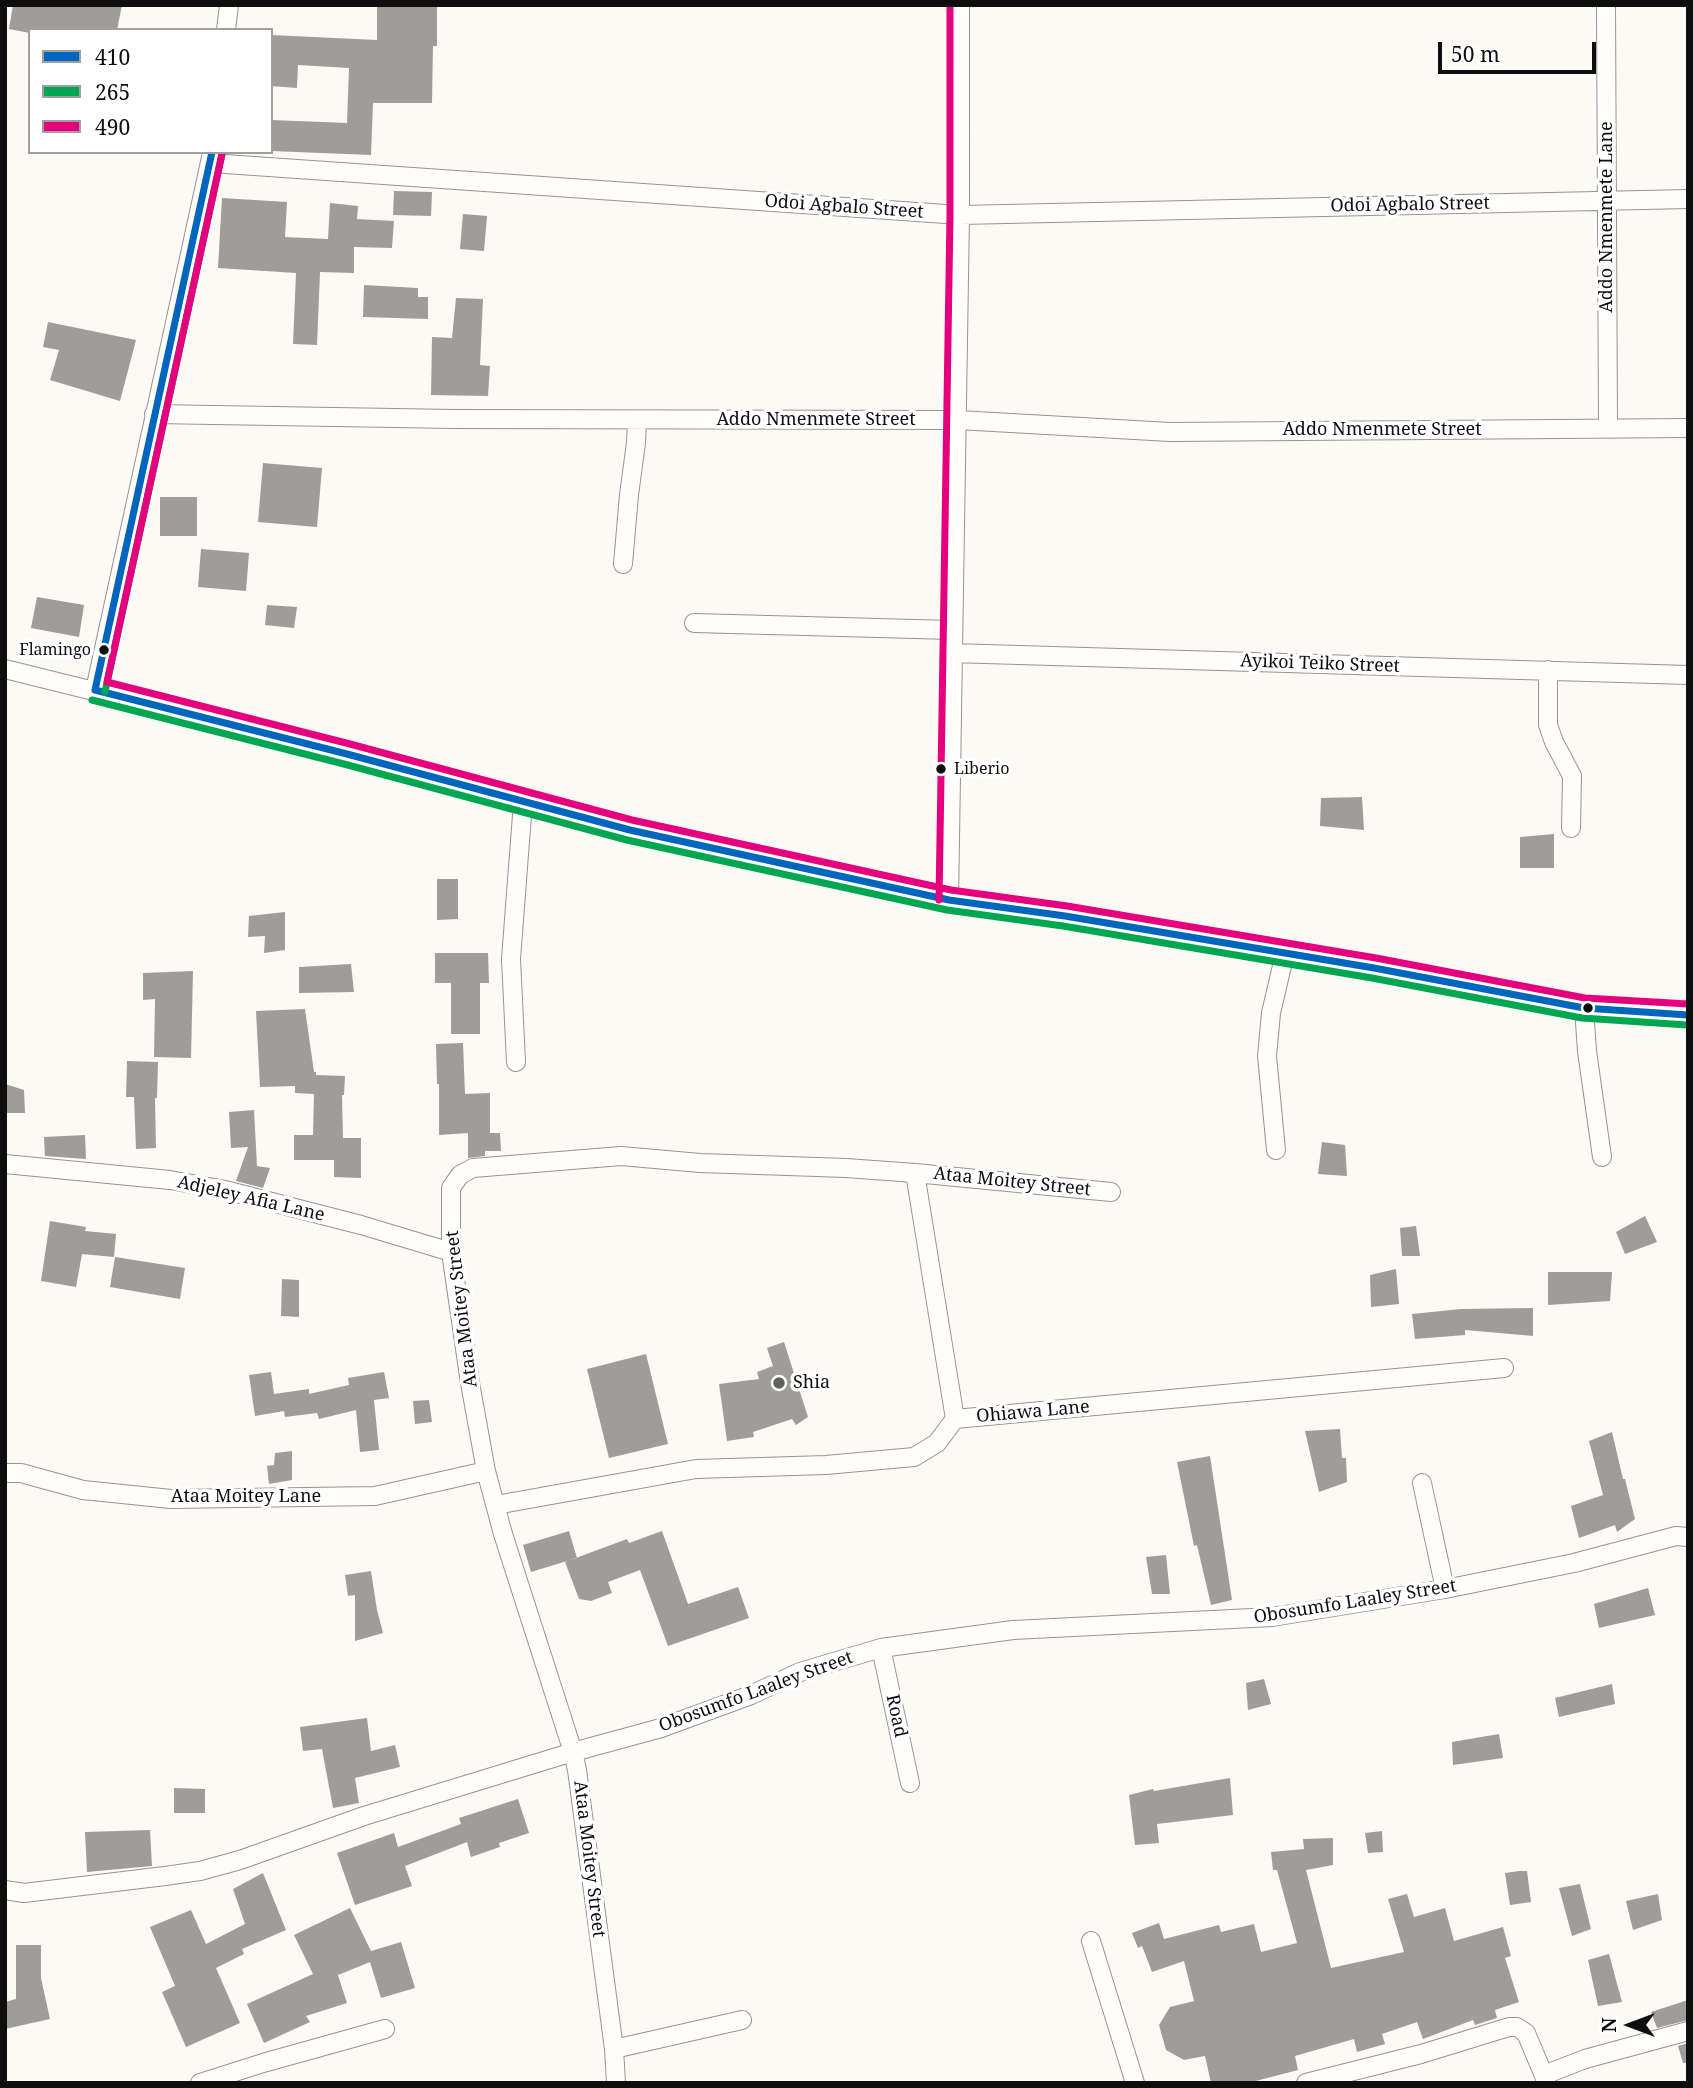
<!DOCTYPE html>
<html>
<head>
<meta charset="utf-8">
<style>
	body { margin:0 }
	#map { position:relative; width:1693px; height:2088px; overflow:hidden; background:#fcfaf4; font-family:"Noto Serif",serif }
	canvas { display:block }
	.frame { position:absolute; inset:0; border:7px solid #0e0e0e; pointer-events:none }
	.legend { position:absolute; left:28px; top:28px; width:245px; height:126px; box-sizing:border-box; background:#fff; border:2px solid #9f9f9f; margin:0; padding:9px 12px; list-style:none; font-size:21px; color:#0e0e0e }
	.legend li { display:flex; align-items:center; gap:14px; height:35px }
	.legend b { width:35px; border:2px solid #9f9f9f }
	.north { position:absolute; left:1595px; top:1990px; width:70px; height:70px; -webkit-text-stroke:5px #fff; paint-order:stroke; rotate:270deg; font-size:19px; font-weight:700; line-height:28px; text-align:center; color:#0e0e0e }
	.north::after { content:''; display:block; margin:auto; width:24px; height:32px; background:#0e0e0e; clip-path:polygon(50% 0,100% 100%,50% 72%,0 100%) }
	.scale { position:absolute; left:1438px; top:42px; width:158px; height:32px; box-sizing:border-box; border:4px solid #0e0e0e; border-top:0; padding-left:9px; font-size:21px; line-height:24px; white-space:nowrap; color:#0e0e0e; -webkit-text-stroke:5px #fff; paint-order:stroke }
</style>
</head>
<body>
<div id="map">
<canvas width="1693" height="2088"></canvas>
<div class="frame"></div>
<ul class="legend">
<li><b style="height:9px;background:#0065bd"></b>410</li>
<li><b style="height:9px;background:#00a651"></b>265</li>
<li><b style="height:9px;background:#e5007d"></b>490</li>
</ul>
<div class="north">N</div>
<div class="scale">50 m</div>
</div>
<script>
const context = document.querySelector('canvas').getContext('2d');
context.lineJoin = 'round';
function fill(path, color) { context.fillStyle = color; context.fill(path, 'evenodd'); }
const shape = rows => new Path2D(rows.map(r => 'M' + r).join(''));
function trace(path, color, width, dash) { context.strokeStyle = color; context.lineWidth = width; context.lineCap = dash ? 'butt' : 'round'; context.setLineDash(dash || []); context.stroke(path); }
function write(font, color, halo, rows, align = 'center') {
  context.font = font + ' "Noto Serif",serif'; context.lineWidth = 7; context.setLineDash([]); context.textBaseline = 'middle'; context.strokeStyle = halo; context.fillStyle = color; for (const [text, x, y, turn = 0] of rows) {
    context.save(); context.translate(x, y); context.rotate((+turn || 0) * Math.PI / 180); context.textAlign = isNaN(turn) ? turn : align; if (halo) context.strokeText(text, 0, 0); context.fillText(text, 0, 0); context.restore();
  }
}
fill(shape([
	[13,5,122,5,117,30,30,30,30,33,9,29],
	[377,5,437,5,437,46,433,46,432,103,373,103,371,155,271,151,271,120,347,123,349,68,298,65,297,88,271,86,271,35,377,40],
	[394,191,432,192,431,216,393,215],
	[222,198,287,202,285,237,328,239,330,203,358,206,357,219,394,221,392,248,354,247,354,273,320,272,317,345,293,344,296,273,218,268],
	[463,214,487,216,484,251,460,249],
	[364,285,418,288,418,297,428,297,428,319,363,317],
	[456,298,483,299,480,365,490,366,488,396,431,395,432,337,452,338],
	[48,322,136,340,120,401,50,380,59,350,43,347],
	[263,463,322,468,317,527,258,522],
	[160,497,197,497,197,536,160,536],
	[201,549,249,553,246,591,198,587],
	[37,597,84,605,79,637,31,628],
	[267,605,297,607,294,628,265,625],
	[1362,797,1364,830,1320,826,1321,798],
	[1554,834,1554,868,1520,868,1520,837],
	[437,879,458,879,458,919,437,920],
	[285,912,285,950,264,953,265,936,248,937,249,916],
	[435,953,488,953,489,983,480,983,480,1034,451,1034,451,983,435,983],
	[351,964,354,992,299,993,299,967],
	[193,971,191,1058,154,1057,155,999,143,1000,143,973],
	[305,1009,314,1072,316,1072,316,1075,345,1076,344,1095,342,1095,343,1138,361,1138,361,1178,334,1177,334,1160,294,1160,294,1135,313,1135,314,1094,295,1093,295,1086,260,1087,256,1011],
	[463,1043,465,1094,490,1093,490,1133,500,1133,501,1151,485,1151,485,1156,468,1158,468,1133,439,1135,439,1084,437,1084,436,1044],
	[127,1061,158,1062,157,1098,155,1098,156,1148,136,1149,134,1097,126,1097],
	[5,1084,24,1090,25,1113,5,1113],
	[254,1110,257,1166,270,1168,263,1188,236,1181,248,1147,231,1148,229,1112],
	[85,1135,86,1159,45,1156,44,1137],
	[1322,1142,1345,1145,1347,1176,1318,1174],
	[1645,1216,1657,1242,1625,1254,1616,1232],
	[50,1221,86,1227,85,1231,116,1234,114,1257,82,1254,76,1287,41,1281],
	[1416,1226,1420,1256,1402,1256,1400,1228],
	[115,1257,185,1268,180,1299,110,1287],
	[1396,1269,1399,1304,1371,1307,1370,1275],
	[1548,1272,1612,1272,1610,1301,1548,1305],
	[282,1279,299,1280,299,1317,281,1316],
	[1533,1308,1533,1336,1465,1330,1465,1335,1415,1339,1412,1314,1461,1309],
	[784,1342,808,1417,796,1425,792,1419,753,1432,754,1437,727,1441,719,1384,759,1379,757,1372,773,1366,767,1348],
	[646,1354,668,1444,609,1458,587,1369],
	[271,1372,274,1394,309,1389,309,1394,349,1385,348,1378,384,1372,389,1398,374,1400,379,1450,360,1452,356,1410,319,1419,317,1413,285,1417,284,1411,255,1416,249,1375],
	[429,1400,432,1422,415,1424,413,1401],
	[1340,1429,1342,1458,1346,1458,1347,1482,1319,1492,1305,1431],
	[1612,1432,1623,1479,1625,1479,1635,1519,1617,1532,1615,1525,1579,1538,1571,1506,1603,1495,1589,1441],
	[292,1451,292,1480,269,1484,267,1466,274,1465,275,1453],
	[1210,1456,1232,1600,1211,1605,1197,1545,1194,1546,1177,1462],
	[569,1531,577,1558,531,1572,523,1545],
	[662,1531,688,1604,738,1587,749,1618,668,1646,640,1570,608,1582,612,1593,591,1601,579,1599,565,1562,627,1539,629,1543],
	[1166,1555,1170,1594,1152,1594,1146,1557],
	[371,1571,377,1610,383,1633,355,1641,355,1595,348,1596,345,1575],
	[1648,1588,1655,1615,1599,1628,1594,1604],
	[1264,1679,1271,1704,1248,1710,1246,1683],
	[1612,1684,1615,1704,1559,1717,1555,1698],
	[367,1718,371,1751,395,1745,400,1767,355,1778,359,1803,333,1808,322,1749,303,1751,300,1727],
	[1499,1734,1503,1758,1453,1765,1452,1742],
	[1230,1778,1233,1815,1157,1824,1159,1843,1135,1845,1129,1795,1153,1789,1154,1791],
	[174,1788,205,1789,205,1813,174,1813],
	[518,1799,529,1833,499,1843,500,1847,471,1857,467,1842,405,1866,412,1886,355,1905,337,1853,394,1833,398,1847,461,1824,459,1818],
	[150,1830,152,1866,87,1872,85,1832],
	[1382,1831,1383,1852,1368,1853,1365,1833],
	[1333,1838,1333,1865,1306,1870,1331,1968,1404,1952,1388,1899,1407,1894,1414,1917,1445,1908,1454,1941,1503,1927,1511,1956,1505,1958,1519,2002,1495,2010,1497,2018,1475,2025,1473,2020,1423,2039,1417,2022,1382,2034,1385,2044,1357,2052,1354,2039,1295,2056,1298,2070,1248,2083,1211,2083,1205,2056,1184,2060,1166,2050,1159,2025,1170,2007,1194,2001,1184,1961,1152,1972,1142,1946,1138,1948,1132,1933,1159,1923,1164,1939,1219,1925,1221,1932,1254,1924,1261,1952,1297,1943,1277,1870,1273,1870,1271,1852,1304,1849,1303,1839],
	[1519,1871,1527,1871,1531,1902,1510,1905,1505,1873],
	[263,1873,286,1930,242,1949,244,1954,216,1968,240,2023,186,2047,162,1992,175,1986,150,1927,191,1910,206,1944,245,1924,233,1889],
	[1580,1884,1591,1929,1572,1936,1559,1888],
	[1658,1894,1662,1920,1633,1930,1626,1901],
	[350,1908,371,1951,401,1942,415,1988,381,1998,370,1962,338,1975,347,2003,306,2016,310,2022,264,2043,247,2004,313,1974,294,1935],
	[16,1945,41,1945,41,1978,50,2019,5,2029,5,2002,16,1999],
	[1609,1954,1622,2002,1598,2006,1588,1960],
	[1688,2000,1688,2020,1657,2028,1651,2012],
	[1688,2043,1688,2063,1683,2063,1678,2046]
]), '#9f9d99');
const street = shape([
	[1606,5,1608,429],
	[226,30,229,5],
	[211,163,960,215,1688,199],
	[154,414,454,419,958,420,1170,432,1688,428],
	[623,564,629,495,636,443,637,420],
	[694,623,952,630],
	[952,653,1688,675],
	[5,669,347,754,630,830,949,900,1065,916,1374,968,1584,1008,1688,1015],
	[1548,670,1548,725,1554,742,1572,776,1571,828],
	[95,690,212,153],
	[949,900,960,215,960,5],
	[1584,1008,1587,1051,1602,1157],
	[516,1062,511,959,523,802],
	[1276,1150,1267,1056,1271,1013,1285,953],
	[5,1164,170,1180,225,1190,361,1225,451,1252],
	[915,1173,955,1419],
	[5,1473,21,1473,83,1490,171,1499,375,1496,486,1471],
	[1422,1483,1445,1589],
	[496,1505,696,1469,826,1465,914,1457,937,1443,955,1419,1504,1368],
	[881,1648,910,1783],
	[5,1890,24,1893,165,1876,200,1871,240,1860,364,1816,573,1752,661,1728,751,1695,800,1672,881,1648,1013,1630,1272,1617,1445,1589,1574,1563,1676,1536,1688,1537],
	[1091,1941,1135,2083],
	[614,2049,742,2020],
	[1544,2075,1585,2059,1688,2031],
	[200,2083,263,2063,385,2029],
	[616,2083,614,2049,577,1770,573,1752,503,1534,486,1471,470,1383,451,1252,451,1188,460,1175,473,1168,621,1156,700,1163,846,1168,915,1173,1111,1192],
	[1306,2083,1421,2054,1509,2027,1517,2027,1526,2033,1547,2083]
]);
trace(street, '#959492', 20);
trace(street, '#fffefd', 18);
trace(shape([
	[95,690,347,754,630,830,949,900,1065,916,1374,968,1584,1008,1688,1015],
	[95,690,212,152]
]), '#0065bd', 7);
trace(shape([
	[105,692,222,154],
	[92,700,344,764,627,840,947,910,1063,926,1372,978,1582,1018,1687,1025]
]), '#00a651', 7);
trace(shape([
	[222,154,107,682,350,744,632,820,951,890,1067,906,1376,958,1585,998,1688,1004],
	[939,900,950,215,950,5]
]), '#e5007d', 7);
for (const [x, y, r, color] of [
	[104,650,6,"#0e0e0e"],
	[941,769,6,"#0e0e0e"],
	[1588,1008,6,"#0e0e0e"],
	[779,1383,7,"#61615e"]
]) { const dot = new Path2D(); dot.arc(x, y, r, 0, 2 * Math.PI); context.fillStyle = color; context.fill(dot); trace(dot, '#fff', 2.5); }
write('16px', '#0e0e0e', '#fff', [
	["Flamingo",91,650],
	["Liberio",954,769,"left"]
], 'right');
write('18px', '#0e0e0e', '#fff', [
	["Odoi Agbalo Street",1410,205,-1],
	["Odoi Agbalo Street",844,207,4],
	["Addo Nmenmete Lane",1607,217,-90],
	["Addo Nmenmete Street",816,420],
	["Addo Nmenmete Street",1382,430],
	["Ayikoi Teiko Street",1320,664,2],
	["Ataa Moitey Street",1012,1182,6],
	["Adjeley Afia Lane",251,1199,13],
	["Ataa Moitey Street",462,1309,-97],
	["Ohiawa Lane",1033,1412,-5],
	["Ataa Moitey Lane",246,1497],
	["Obosumfo Laaley Street",1355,1602,-9],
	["Obosumfo Laaley Street",756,1692,-20],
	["Road",896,1716,78],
	["Ataa Moitey Street",589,1859,83]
]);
write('18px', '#0e0e0e', '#fff', [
	["Shia",793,1383]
], 'left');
</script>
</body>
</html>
